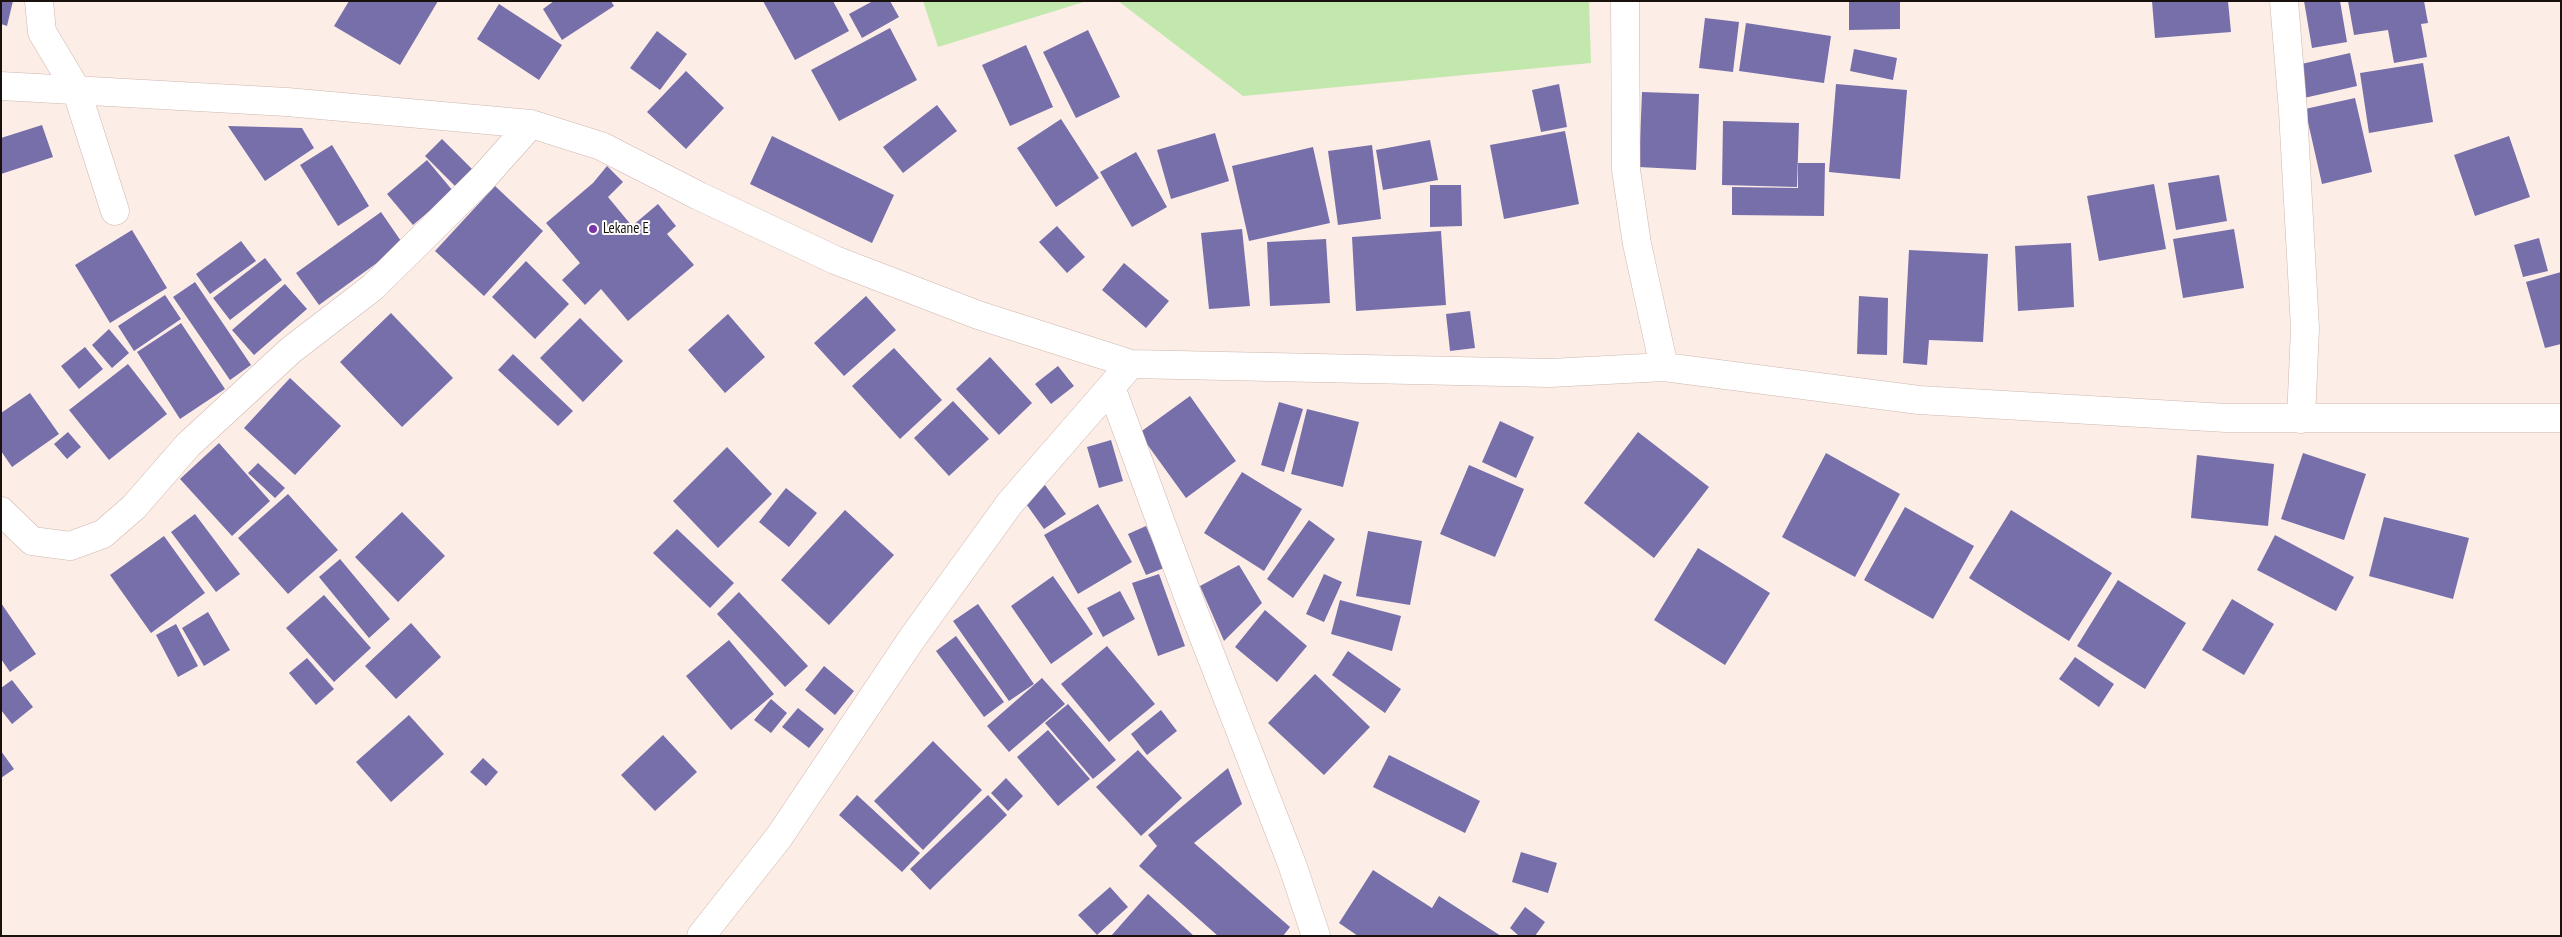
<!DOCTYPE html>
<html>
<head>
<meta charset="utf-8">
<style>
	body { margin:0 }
	#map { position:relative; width:2562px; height:937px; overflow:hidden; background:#fcede7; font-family:"PT Sans Narrow",sans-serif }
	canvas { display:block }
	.frame { position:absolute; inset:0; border:2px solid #19110e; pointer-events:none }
</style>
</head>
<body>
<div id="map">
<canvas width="2562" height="937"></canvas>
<div class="frame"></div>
</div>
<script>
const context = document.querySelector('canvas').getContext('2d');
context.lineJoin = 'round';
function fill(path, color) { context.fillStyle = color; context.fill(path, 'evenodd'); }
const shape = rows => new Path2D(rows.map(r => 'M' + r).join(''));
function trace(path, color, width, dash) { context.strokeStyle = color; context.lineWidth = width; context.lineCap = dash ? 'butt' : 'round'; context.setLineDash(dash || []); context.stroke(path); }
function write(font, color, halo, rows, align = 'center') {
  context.font = font + ' "PT Sans Narrow",sans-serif'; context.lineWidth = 4; context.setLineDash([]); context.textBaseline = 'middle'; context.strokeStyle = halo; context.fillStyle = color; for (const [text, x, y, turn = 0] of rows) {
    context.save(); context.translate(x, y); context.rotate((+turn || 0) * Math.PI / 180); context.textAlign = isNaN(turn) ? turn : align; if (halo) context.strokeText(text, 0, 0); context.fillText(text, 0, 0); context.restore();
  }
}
fill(shape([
	[923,1,1087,1,938,47],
	[1118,1,1589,1,1591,63,1243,96]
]), '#c3e8ae');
fill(shape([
	[1,1,13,1,7,26,1,24],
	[349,1,438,1,400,65,334,26],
	[554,1,611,1,614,6,562,40,543,9],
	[763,1,833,1,849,31,795,60],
	[873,1,890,1,899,17,862,38,849,14],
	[1849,1,1900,1,1900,29,1849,30],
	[2152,1,2228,1,2231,32,2155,38],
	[2304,1,2340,1,2347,42,2312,48],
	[2348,1,2424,1,2428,23,2421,24,2427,57,2394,63,2388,30,2354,35],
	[499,4,562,45,539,80,477,39],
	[1705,18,1739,22,1733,72,1699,68],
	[1746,23,1831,36,1824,83,1739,71],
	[890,28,917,80,839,121,811,70],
	[1088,30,1120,97,1076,118,1043,52],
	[657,31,687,54,660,90,630,68],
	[1026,45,1053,107,1010,126,982,65],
	[1854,49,1897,58,1893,80,1850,71],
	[2350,53,2357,86,2304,98,2297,65],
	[2423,63,2433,122,2369,133,2360,73],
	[686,71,724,108,686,149,647,112],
	[1559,84,1567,127,1541,132,1532,90],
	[1836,84,1907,90,1900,179,1829,172],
	[1642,92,1699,94,1696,170,1639,167],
	[2355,98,2372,172,2322,184,2305,109],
	[937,105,957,131,903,173,883,147],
	[1061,119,1099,178,1056,207,1017,148],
	[1723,121,1799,123,1797,187,1722,185],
	[42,125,53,157,1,174,1,138],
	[228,126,302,128,314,148,265,181],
	[1565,131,1579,204,1504,219,1490,145],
	[1215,133,1229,181,1171,199,1157,150],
	[772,136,894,195,872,243,750,184],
	[2509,136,2530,197,2475,216,2454,155],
	[442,139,472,169,455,186,425,156],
	[1430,140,1438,180,1383,190,1376,150],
	[332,145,369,206,338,226,300,165],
	[1372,145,1381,219,1338,225,1328,151],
	[1313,147,1330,223,1249,241,1232,166],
	[1136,152,1167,207,1132,227,1100,172],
	[427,160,453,191,413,225,387,194],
	[1798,163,1825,163,1824,216,1732,215,1732,187,1798,188],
	[607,166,623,182,608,197,632,226,658,204,676,226,667,234,694,265,628,321,601,289,585,305,562,280,580,263,546,223,593,183],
	[2219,175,2227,221,2176,230,2168,183],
	[2154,184,2166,249,2099,261,2087,196],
	[1430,185,1461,185,1462,226,1430,227],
	[495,186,543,231,484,296,435,251],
	[381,212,403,244,319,305,296,273],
	[1057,226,1085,257,1067,273,1039,242],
	[1242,229,1250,306,1209,309,1201,233],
	[2234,229,2244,288,2183,298,2173,239],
	[132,230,167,288,110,323,75,265],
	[1441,231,1446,305,1356,311,1352,237],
	[2539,238,2548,271,2523,277,2514,245],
	[1326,239,1330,303,1270,306,1267,242],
	[241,241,256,261,210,294,196,274],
	[2071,243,2074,307,2018,311,2015,246],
	[1909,250,1988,254,1983,342,1929,340,1927,365,1903,363],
	[265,258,282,280,230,320,213,298],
	[526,261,569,304,535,339,492,297],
	[1124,263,1169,301,1146,328,1102,290],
	[2561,272,2561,344,2545,348,2526,282],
	[195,282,251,365,230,380,173,297],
	[285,284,307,309,254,355,232,330],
	[165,295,181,319,134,351,118,326],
	[866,296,896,330,844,376,814,343],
	[1859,296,1888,298,1887,355,1857,354],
	[1470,311,1475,348,1450,351,1446,314],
	[391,313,453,378,402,427,340,362],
	[728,314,765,357,725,393,688,350],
	[580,318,623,361,583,402,540,358],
	[181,323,225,389,180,419,137,352],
	[109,329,129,353,112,368,92,345],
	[85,347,103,369,79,389,61,366],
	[894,348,942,400,900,439,852,386],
	[513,354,573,411,558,426,498,370],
	[990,357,1032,403,999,435,956,389],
	[128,364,167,414,109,460,69,410],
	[1058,366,1074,386,1051,404,1035,384],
	[290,378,341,426,295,475,244,428],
	[30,393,59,434,12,467,1,451,1,413],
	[1190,396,1236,461,1186,498,1139,433],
	[953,401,989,439,949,476,914,438],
	[1279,402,1303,409,1284,472,1261,465],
	[1307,409,1359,422,1343,487,1291,474],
	[1500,421,1534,437,1516,478,1482,462],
	[68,432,81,447,67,459,54,444],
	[1638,432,1709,487,1654,558,1584,503],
	[1111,440,1123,481,1099,488,1087,447],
	[219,443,270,501,232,536,180,479],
	[727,447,772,494,718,548,673,501],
	[1826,453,1900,494,1855,577,1782,537],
	[2303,453,2366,474,2344,540,2281,519],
	[2197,455,2274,464,2268,526,2191,518],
	[258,463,285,488,275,498,248,473],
	[1469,465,1524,489,1495,557,1440,534],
	[1242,472,1302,509,1264,571,1204,533],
	[1045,485,1066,514,1044,529,1024,501],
	[786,488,817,513,789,547,759,522],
	[288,494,338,550,288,594,238,538],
	[1098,504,1132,562,1078,594,1044,535],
	[1905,507,1974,546,1933,619,1864,580],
	[845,510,894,555,829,625,781,580],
	[2011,510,2112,573,2069,641,1969,578],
	[402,512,445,556,398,602,355,557],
	[195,514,240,574,216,592,171,532],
	[2384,517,2469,538,2453,599,2369,576],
	[1309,520,1335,539,1293,598,1267,579],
	[1146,526,1164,568,1146,575,1128,534],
	[677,529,734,583,710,608,653,553],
	[1368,531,1422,541,1410,605,1356,596],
	[2275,535,2354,577,2336,611,2257,570],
	[164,536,205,593,151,633,110,575],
	[1698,548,1770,593,1725,665,1654,620],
	[340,559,390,619,369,638,319,577],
	[1239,565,1262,603,1224,641,1200,586],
	[1159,574,1185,646,1158,656,1132,583],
	[1324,574,1342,582,1324,622,1306,614],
	[1053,576,1093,634,1051,664,1011,606],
	[2118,580,2186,623,2145,689,2077,646],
	[1120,591,1135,619,1103,637,1087,608],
	[739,592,808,666,785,687,717,614],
	[324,595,371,648,334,682,286,628],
	[2232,599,2274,624,2244,675,2202,650],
	[1340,600,1401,616,1392,651,1331,634],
	[1,603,36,654,10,672,1,659],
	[978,604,1034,684,1009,701,953,621],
	[1265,610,1307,646,1277,682,1235,647],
	[208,612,230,650,204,666,182,628],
	[411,623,441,657,396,699,365,666],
	[176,624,198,666,178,677,156,635],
	[956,636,1004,702,984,717,936,651],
	[729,640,774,694,731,730,686,676],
	[1107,646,1155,704,1109,742,1061,684],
	[1348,651,1401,689,1385,713,1332,675],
	[2075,657,2114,684,2099,707,2059,679],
	[307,658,334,689,316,705,289,673],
	[824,666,854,691,835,715,805,690],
	[1315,674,1370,727,1324,775,1268,723],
	[1042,678,1065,704,1009,752,987,726],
	[12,680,33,707,12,724,1,710,1,688],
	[771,699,787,713,771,733,754,720],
	[1068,704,1116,760,1093,779,1045,723],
	[798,708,824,729,809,748,782,727],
	[1161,710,1177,731,1147,755,1131,734],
	[409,715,444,754,391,802,356,762],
	[1048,730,1090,779,1058,806,1017,757],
	[663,735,697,772,655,811,621,775],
	[933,741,982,790,923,850,874,801],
	[1138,750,1182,798,1141,836,1096,787],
	[1,751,14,769,1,778],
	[1389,755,1480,801,1465,833,1373,787],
	[483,758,498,772,486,786,470,772],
	[1228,768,1242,804,1194,843,1290,927,1283,936,1218,936,1139,866,1157,846,1148,835],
	[1006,778,1023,796,1008,811,991,793],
	[857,795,920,853,902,872,839,815],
	[988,795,1007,815,930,890,910,869],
	[1521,852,1557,863,1548,893,1512,882],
	[1373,870,1432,908,1439,896,1501,936,1358,936,1339,923],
	[1110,887,1128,907,1097,935,1078,915],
	[1148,894,1194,936,1111,936],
	[1525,907,1545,922,1535,936,1519,936,1510,928]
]), '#766faa');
const street = shape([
	[39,1,42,32,76,89,115,211],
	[1625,1,1626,170,1637,244,1664,367],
	[2284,1,2293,111,2305,328,2301,419],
	[1,86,287,102,531,124,601,146,699,196,835,260,978,315,1131,364,1550,373,1664,367,1919,400,2226,418,2561,418],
	[1111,387,1192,607,1292,864,1316,936],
	[1,511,32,541,70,546,103,534,134,507,188,445,291,350,373,287,482,179,531,124],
	[701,936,779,837,913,637,1010,503,1131,364]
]);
trace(street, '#cfb7ae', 29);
trace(street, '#fff', 28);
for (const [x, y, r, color] of [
	[593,229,5,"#7b33a6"]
]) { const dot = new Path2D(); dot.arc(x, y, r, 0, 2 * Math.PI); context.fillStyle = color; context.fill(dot); trace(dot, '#fdfdfd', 2); }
write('15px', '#19110e', '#fdfdfd', [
	["Lekane E",603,229]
], 'left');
</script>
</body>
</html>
